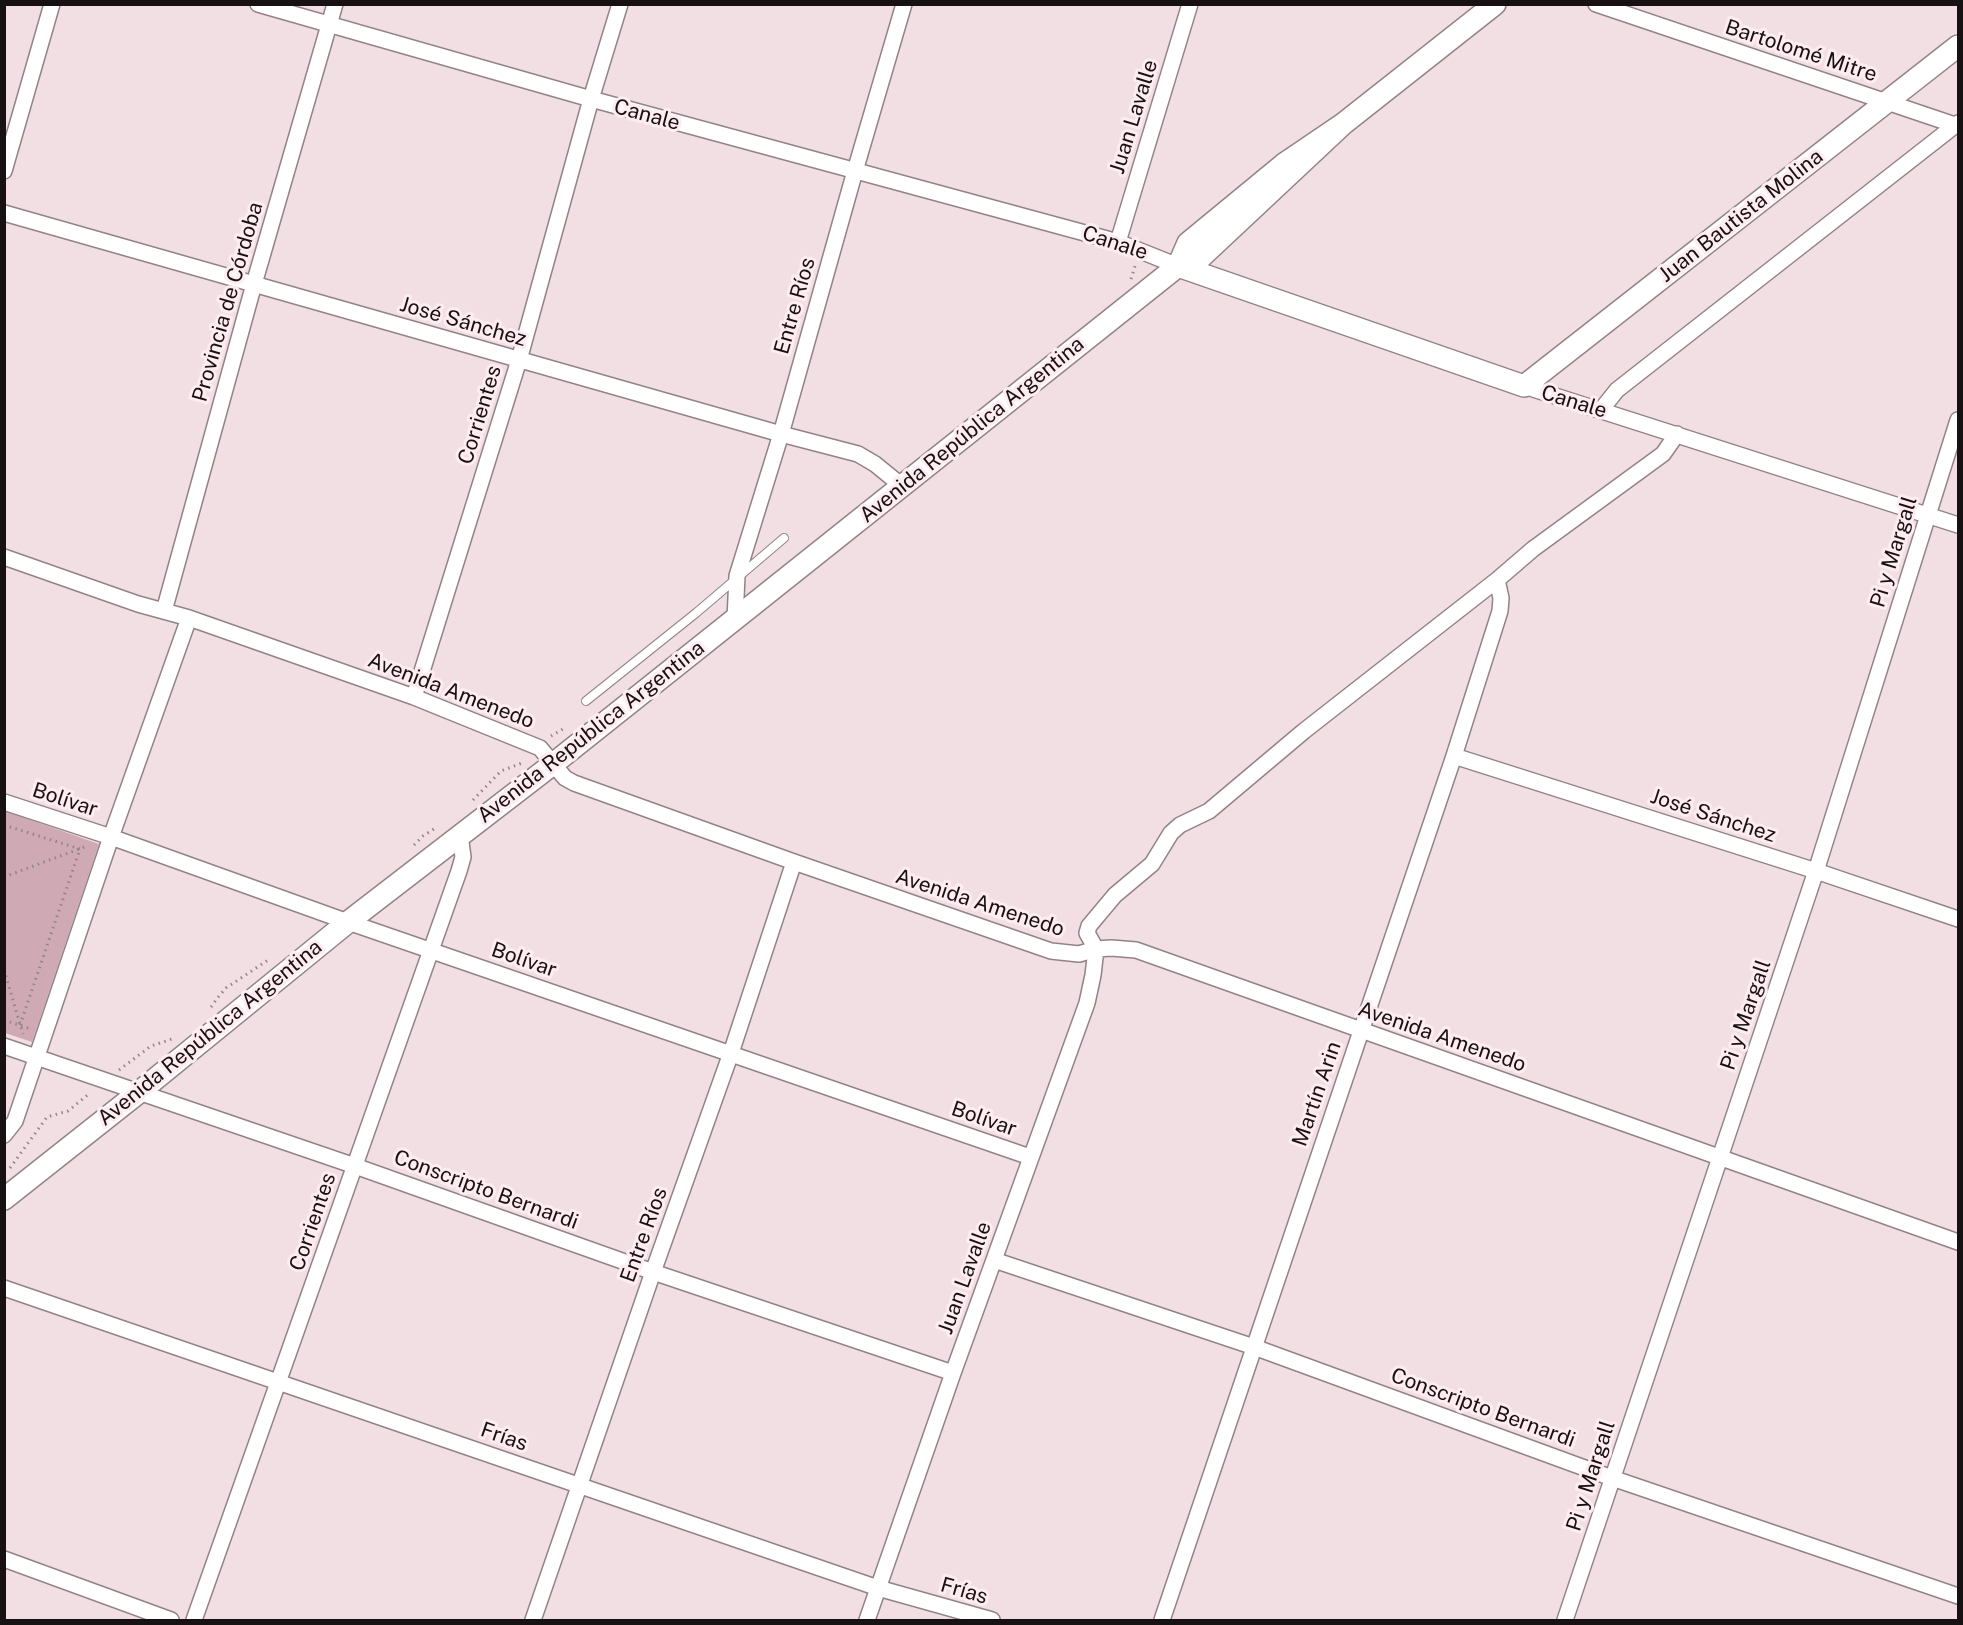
<!DOCTYPE html>
<html>
<head>
<meta charset="utf-8">
<style>
	body { margin:0 }
	#map { position:relative; width:1963px; height:1625px; overflow:hidden; background:#f1dfe4; font-family:"Public Sans",sans-serif }
	canvas { display:block }
	.frame { position:absolute; inset:0; border:6px solid #171113; pointer-events:none }
</style>
</head>
<body>
<div id="map">
<canvas width="1963" height="1625"></canvas>
<div class="frame"></div>
</div>
<script>
const context = document.querySelector('canvas').getContext('2d');
context.lineJoin = 'round';
function fill(path, color) { context.fillStyle = color; context.fill(path, 'evenodd'); }
const shape = rows => new Path2D(rows.map(r => 'M' + r).join(''));
function trace(path, color, width, dash) { context.strokeStyle = color; context.lineWidth = width; context.lineCap = dash ? 'butt' : 'round'; context.setLineDash(dash || []); context.stroke(path); }
function write(font, color, halo, rows, align = 'center') {
  context.font = font + ' "Public Sans",sans-serif'; context.lineWidth = 6; context.setLineDash([]); context.textBaseline = 'middle'; context.strokeStyle = halo; context.fillStyle = color; for (const [text, x, y, turn = 0] of rows) {
    context.save(); context.translate(x, y); context.rotate((+turn || 0) * Math.PI / 180); context.textAlign = isNaN(turn) ? turn : align; if (halo) context.strokeText(text, 0, 0); context.fillText(text, 0, 0); context.restore();
  }
}
fill(shape([
	[5,811,99,844,32,1042,5,1033]
]), '#cfa9b4');
const lane = shape([
	[586,701,696,613,784,538]
]);
const street = shape([
	[258,4,591,99,1118,242,1178,266],
	[1596,4,1958,126],
	[4,171,52,4],
	[4,213,781,434,858,454,875,464,902,486],
	[1118,242,1190,4],
	[1524,386,1958,525],
	[1601,410,1617,390,1958,123],
	[4,557,138,604,189,618,414,697,540,748,565,778,574,783,794,862,1051,951,1079,954,1096,949,1111,948,1136,950,1958,1242],
	[164,611,254,284,335,4],
	[735,619,737,576,781,434,855,171,904,4],
	[414,697,519,360,591,99,620,4],
	[1454,756,1816,871,1958,919],
	[4,802,111,837,348,922,1030,1157],
	[4,1046,355,1166,653,1272,953,1373],
	[4,1135,15,1121,111,837,189,618],
	[994,1260,1254,1347,1612,1478,1958,1596],
	[4,1288,878,1588,992,1620],
	[4,1559,171,1620],
	[194,1620,459,871,463,857,460,835],
	[533,1620,653,1272,731,1053,794,862],
	[867,1620,953,1373,1087,1003,1093,975,1096,949,1087,933,1089,926,1115,895,1152,864,1171,833,1180,825,1209,811,1304,731,1497,580,1533,549,1663,454,1677,434],
	[1162,1620,1454,756,1500,611,1501,598,1497,580],
	[1565,1620,1816,871,1958,420]
]);
const secondary = shape([
	[1343,124,1495,4],
	[1178,266,1524,386,1958,46],
	[4,1199,138,1093,348,922,553,764,1178,266,1200,258,1343,124,1284,164,1188,243,1178,266]
]);
trace(lane, '#938387', 10);
trace(street, '#938387', 18);
trace(secondary, '#938387', 24);
trace(shape([
	[1131,279,1135,266],
	[551,736,563,729],
	[473,800,501,771,522,763],
	[4,825,80,849,20,1025],
	[414,845,423,836,437,827],
	[4,877,87,846],
	[4,970,23,1034],
	[211,1007,219,996,226,988,268,960],
	[4,1020,31,1029],
	[119,1070,151,1046,172,1039],
	[10,1168,47,1117,68,1111,90,1093]
]), '#93868a', 3, [1.5, 4.5]);
trace(lane, '#fff', 8);
trace(street, '#fff', 15);
trace(secondary, '#fff', 21);
write('21px', '#171113', '#feecf1', [
	["Bartolomé Mitre",1801,51,18],
	["Canale",647,115,15],
	["Juan Lavalle",1134,117,-73],
	["Juan Bautista Molina",1741,216,-38],
	["Canale",1115,243,18],
	["Provincia de Córdoba",228,302,-74],
	["Entre Ríos",795,306,-74],
	["José Sánchez",463,322,16],
	["Canale",1574,402,17],
	["Corrientes",480,415,-73],
	["Avenida República Argentina",972,430,-39],
	["Pi y Margall",1894,552,-73],
	["Avenida Amenedo",451,691,21],
	["Avenida República Argentina",591,732,-38],
	["Bolívar",65,800,18],
	["José Sánchez",1713,816,18],
	["Avenida Amenedo",980,903,18],
	["Bolívar",524,960,19],
	["Pi y Margall",1746,1015,-71],
	["Avenida República Argentina",210,1033,-39],
	["Avenida Amenedo",1442,1037,19],
	["Martín Arin",1317,1094,-71],
	["Bolívar",984,1119,19],
	["Conscripto Bernardi",486,1190,20],
	["Corrientes",313,1222,-71],
	["Entre Ríos",644,1235,-70],
	["Juan Lavalle",965,1278,-70],
	["Conscripto Bernardi",1483,1408,20],
	["Frías",504,1437,19],
	["Pi y Margall",1591,1476,-72],
	["Frías",964,1591,16]
]);
</script>
</body>
</html>
